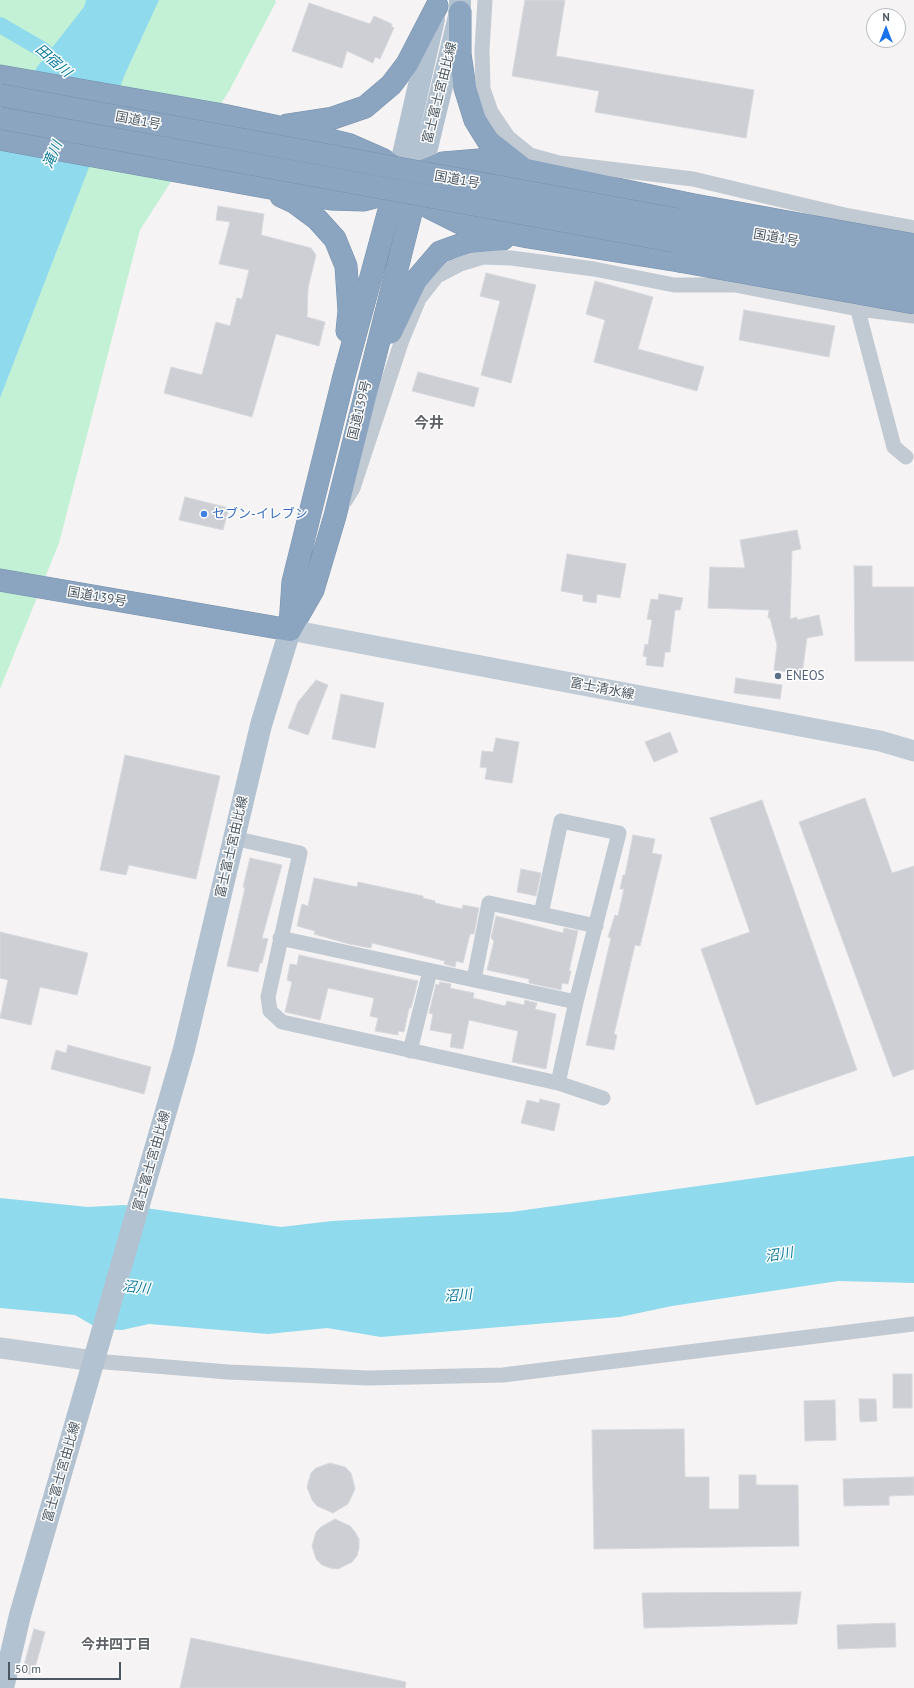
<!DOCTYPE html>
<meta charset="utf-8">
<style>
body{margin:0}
#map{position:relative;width:914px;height:1688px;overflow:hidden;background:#f5f3f3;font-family:"PT Sans",sans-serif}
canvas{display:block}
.north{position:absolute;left:866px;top:8px;width:40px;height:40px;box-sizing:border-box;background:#fff;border:1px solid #b7bbc0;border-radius:50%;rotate:0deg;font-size:11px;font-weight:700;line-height:16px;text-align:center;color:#4a5661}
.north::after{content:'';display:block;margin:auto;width:14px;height:18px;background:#1a73e8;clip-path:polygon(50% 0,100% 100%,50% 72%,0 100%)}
.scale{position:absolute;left:8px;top:1662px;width:113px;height:18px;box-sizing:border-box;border:2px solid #4a5661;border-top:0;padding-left:5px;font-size:12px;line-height:14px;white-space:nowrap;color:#4a5661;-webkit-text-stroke:3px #fff;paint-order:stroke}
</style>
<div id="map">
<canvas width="914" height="1688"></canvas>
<div class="north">N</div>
<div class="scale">50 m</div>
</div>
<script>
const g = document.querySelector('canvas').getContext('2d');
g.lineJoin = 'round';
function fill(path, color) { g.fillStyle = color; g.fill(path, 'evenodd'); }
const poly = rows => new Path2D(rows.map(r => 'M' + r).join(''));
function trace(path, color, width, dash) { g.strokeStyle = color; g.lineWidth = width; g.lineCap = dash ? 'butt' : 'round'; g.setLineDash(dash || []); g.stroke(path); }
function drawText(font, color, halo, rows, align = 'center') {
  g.font = font + ' "PT Sans","Noto Sans JP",sans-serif'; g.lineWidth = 3; g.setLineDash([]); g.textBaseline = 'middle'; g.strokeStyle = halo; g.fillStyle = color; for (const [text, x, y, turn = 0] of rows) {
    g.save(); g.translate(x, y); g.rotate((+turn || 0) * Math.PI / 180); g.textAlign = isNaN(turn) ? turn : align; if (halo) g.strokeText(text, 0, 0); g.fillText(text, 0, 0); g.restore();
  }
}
fill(poly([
 [0,0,275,0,276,2,229,91,140,230,59,543,0,689]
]), '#c3f1d5');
fill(poly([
 [86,0,159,0,125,74,0,398,0,135,37,67,84,7],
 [914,1156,914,1283,838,1281,672,1306,620,1317,381,1337,327,1328,268,1334,149,1324,122,1330,99,1329,75,1315,0,1308,0,1198,88,1207,124,1205,281,1227,332,1221,511,1212]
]), '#90daee');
trace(poly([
 [0,25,43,50,62,68]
]), '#90daee', 16);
const building = poly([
 [525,0,565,0,556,56,754,90,746,138,595,112,599,91,512,76,525,0],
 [309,3,370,24,374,16,392,24,391,26,394,28,380,59,375,57,373,63,347,51,342,68,292,51,309,3],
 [218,206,264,214,261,235,311,248,316,255,308,288,307,317,325,322,319,346,276,334,252,417,164,393,171,367,202,375,216,322,230,326,237,298,242,299,249,270,219,264,230,222,216,220,218,206],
 [486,273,536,285,511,383,481,375,500,301,480,296,486,273],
 [595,281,653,297,638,349,704,367,697,391,594,362,605,320,586,314,595,281],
 [744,310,835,326,829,357,739,340,744,310],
 [418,372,479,388,474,407,412,391,418,372],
 [185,497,229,508,223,530,179,520,185,497],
 [797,530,801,549,792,551,790,619,797,617,797,620,819,615,823,635,807,638,802,674,774,670,777,645,770,618,768,618,769,610,708,608,710,567,745,568,740,540,797,530],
 [567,554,626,564,620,598,597,594,596,603,583,601,583,595,561,591,567,554],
 [854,566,872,566,872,587,914,587,914,661,855,661,854,566],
 [659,594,683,598,680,610,675,610,670,652,665,652,663,667,646,665,647,657,643,656,645,644,648,645,652,620,647,619,651,599,658,600,659,594],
 [736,678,782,685,780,699,734,693,736,678],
 [316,680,328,685,308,735,288,728,298,702,316,680],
 [341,694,384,703,375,748,332,739,341,694],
 [670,732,678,752,654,762,645,742,670,732],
 [496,738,519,742,512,783,485,779,487,768,480,767,482,751,493,752,496,738],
 [125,755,220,776,196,879,129,865,126,875,100,870,125,755],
 [865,798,892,873,914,866,914,1069,893,1077,799,822,865,798],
 [762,800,857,1070,756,1105,701,949,750,932,710,818,762,800],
 [633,835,655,839,652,853,662,855,640,946,635,945,614,1034,617,1035,614,1050,586,1045,611,938,608,937,615,915,618,916,624,889,620,889,623,875,625,875,633,835],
 [250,858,282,865,262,938,268,939,262,963,260,963,258,972,227,966,245,888,243,887,250,858],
 [521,869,541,873,536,896,517,892,521,869],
 [314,878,357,887,358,882,423,896,423,898,435,901,435,903,462,909,463,905,479,908,474,934,470,934,463,963,456,961,455,967,444,964,445,961,372,943,371,948,349,944,314,934,315,931,297,926,302,904,308,906,314,878],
 [496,916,563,933,564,928,578,931,569,971,571,971,568,984,562,983,561,990,529,983,529,979,487,970,494,941,491,938,496,916],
 [0,932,88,953,77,995,40,987,31,1025,0,1018,8,980,0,978,0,932],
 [299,955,418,981,411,1008,409,1008,404,1032,398,1031,398,1035,375,1031,378,1018,370,1016,374,998,328,988,320,1020,285,1012,292,982,287,980,290,964,297,965,299,955],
 [440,982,451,984,450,988,474,993,473,998,505,1006,507,1001,524,1005,525,1000,537,1003,535,1009,556,1014,546,1069,512,1062,518,1031,469,1020,463,1049,450,1047,452,1034,430,1030,433,1014,429,1013,436,984,439,985,440,982],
 [68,1045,151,1067,144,1094,51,1069,56,1050,66,1053,68,1045],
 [540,1099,560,1104,554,1131,521,1123,527,1100,539,1103,540,1099],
 [893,1374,912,1374,912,1408,893,1408,893,1374],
 [859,1399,876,1399,877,1421,860,1422,859,1399],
 [835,1400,836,1440,805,1441,804,1401,835,1400],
 [684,1429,685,1477,709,1477,709,1509,739,1509,739,1475,756,1475,756,1485,798,1485,799,1546,594,1549,592,1430,684,1429],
 [330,1463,345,1467,351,1473,355,1489,348,1504,333,1513,317,1506,312,1500,307,1487,311,1473,316,1468,330,1463],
 [914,1477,914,1495,889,1496,889,1505,844,1506,843,1479,914,1477],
 [335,1519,350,1526,355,1532,359,1539,359,1548,357,1556,352,1562,338,1569,330,1568,322,1565,316,1559,312,1546,316,1532,321,1527,335,1519],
 [801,1592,797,1624,644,1628,642,1593,801,1592],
 [895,1623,896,1647,838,1649,837,1625,895,1623],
 [34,1629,45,1632,33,1675,22,1672,34,1629],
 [191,1638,406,1682,405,1688,180,1688,191,1638]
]);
fill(building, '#cdcfd5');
trace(building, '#d7d9de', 1);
const highway = poly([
 [460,12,460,54,465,88,475,120,488,141,521,167],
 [0,76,223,115,274,126,350,145,382,159,390,164],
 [287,125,333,118,365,107,391,85,407,64,437,6],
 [0,139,331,199,364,200,401,190],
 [413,175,443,163,479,160,689,204],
 [407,190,430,208,460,223,528,237,679,261],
 [281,196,294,202,317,219,335,239,346,266,349,311,347,331],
 [391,332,416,280,440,252,468,242,503,239],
 [0,580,290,630],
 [290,625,293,582,344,376,397,181],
 [290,630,313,590,335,516,418,185]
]);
trace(highway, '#7690ad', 23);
trace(poly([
 [485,0,482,50,483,89,491,112,508,137,530,155,559,163,693,179,849,216,914,228],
 [856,303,894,447,906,457],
 [345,501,353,488,402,340,419,299,437,276,460,264,483,257,511,258,594,269,674,285,735,285,858,309,914,316],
 [233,838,300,853,268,997,270,1011,282,1022,558,1083,603,1098],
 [280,938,576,1002],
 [474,979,489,903,541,914],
 [410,1051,430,971],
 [558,1083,576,1002,619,833,561,821,541,914,596,926],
 [94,1361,228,1372,368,1378,503,1375,914,1324]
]), '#c1cad2', 15);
trace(poly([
 [290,630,880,741,914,751],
 [0,1348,94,1361]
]), '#c1cbd6', 21);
trace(poly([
 [397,181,434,19],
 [418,185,460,12,460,0],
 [3,1688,20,1615,184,1049,261,725,290,630]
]), '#b3c2d1', 22);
trace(highway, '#8ba5c1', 22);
const highwayBridge = poly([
 [0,95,914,263],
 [0,118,914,285],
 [689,204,914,245],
 [679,261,914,303]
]);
trace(highwayBridge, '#7690ad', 23, []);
trace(highwayBridge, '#8ba5c1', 22);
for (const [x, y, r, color] of [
 [204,514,4,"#3f7fe0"],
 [778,676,4,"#5c6f8a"]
]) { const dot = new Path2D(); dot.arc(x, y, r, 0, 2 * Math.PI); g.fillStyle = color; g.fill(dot); trace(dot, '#fff', 1.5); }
drawText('13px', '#4a5661', '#fff', [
 ["富士富士宮由比線",440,93,-76],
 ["国道1号",138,121,11],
 ["国道1号",457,180,10],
 ["国道1号",776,238,10],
 ["国道139号",360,410,-76],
 ["国道139号",97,597,10],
 ["富士清水線",602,689,11],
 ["富士富士宮由比線",232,847,-77],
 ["富士富士宮由比線",152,1161,-74],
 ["富士富士宮由比線",62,1472,-74]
]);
drawText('13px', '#366cbe', '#fff', [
 ["セブン-イレブン",212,514]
], 'left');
drawText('13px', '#4e5e75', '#fff', [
 ["ENEOS",786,676]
], 'left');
drawText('italic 14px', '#0c7c9b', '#fff', [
 ["田宿川",53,61,41],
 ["滝川",53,155,-67],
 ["沼川",779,1255,-9],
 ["沼川",136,1288,6],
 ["沼川",458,1296,-5]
]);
drawText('bold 14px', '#5f6368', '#fff', [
 ["今井四丁目",116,1645]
]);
drawText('bold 15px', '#5f6368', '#fff', [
 ["今井",429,424]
]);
</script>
